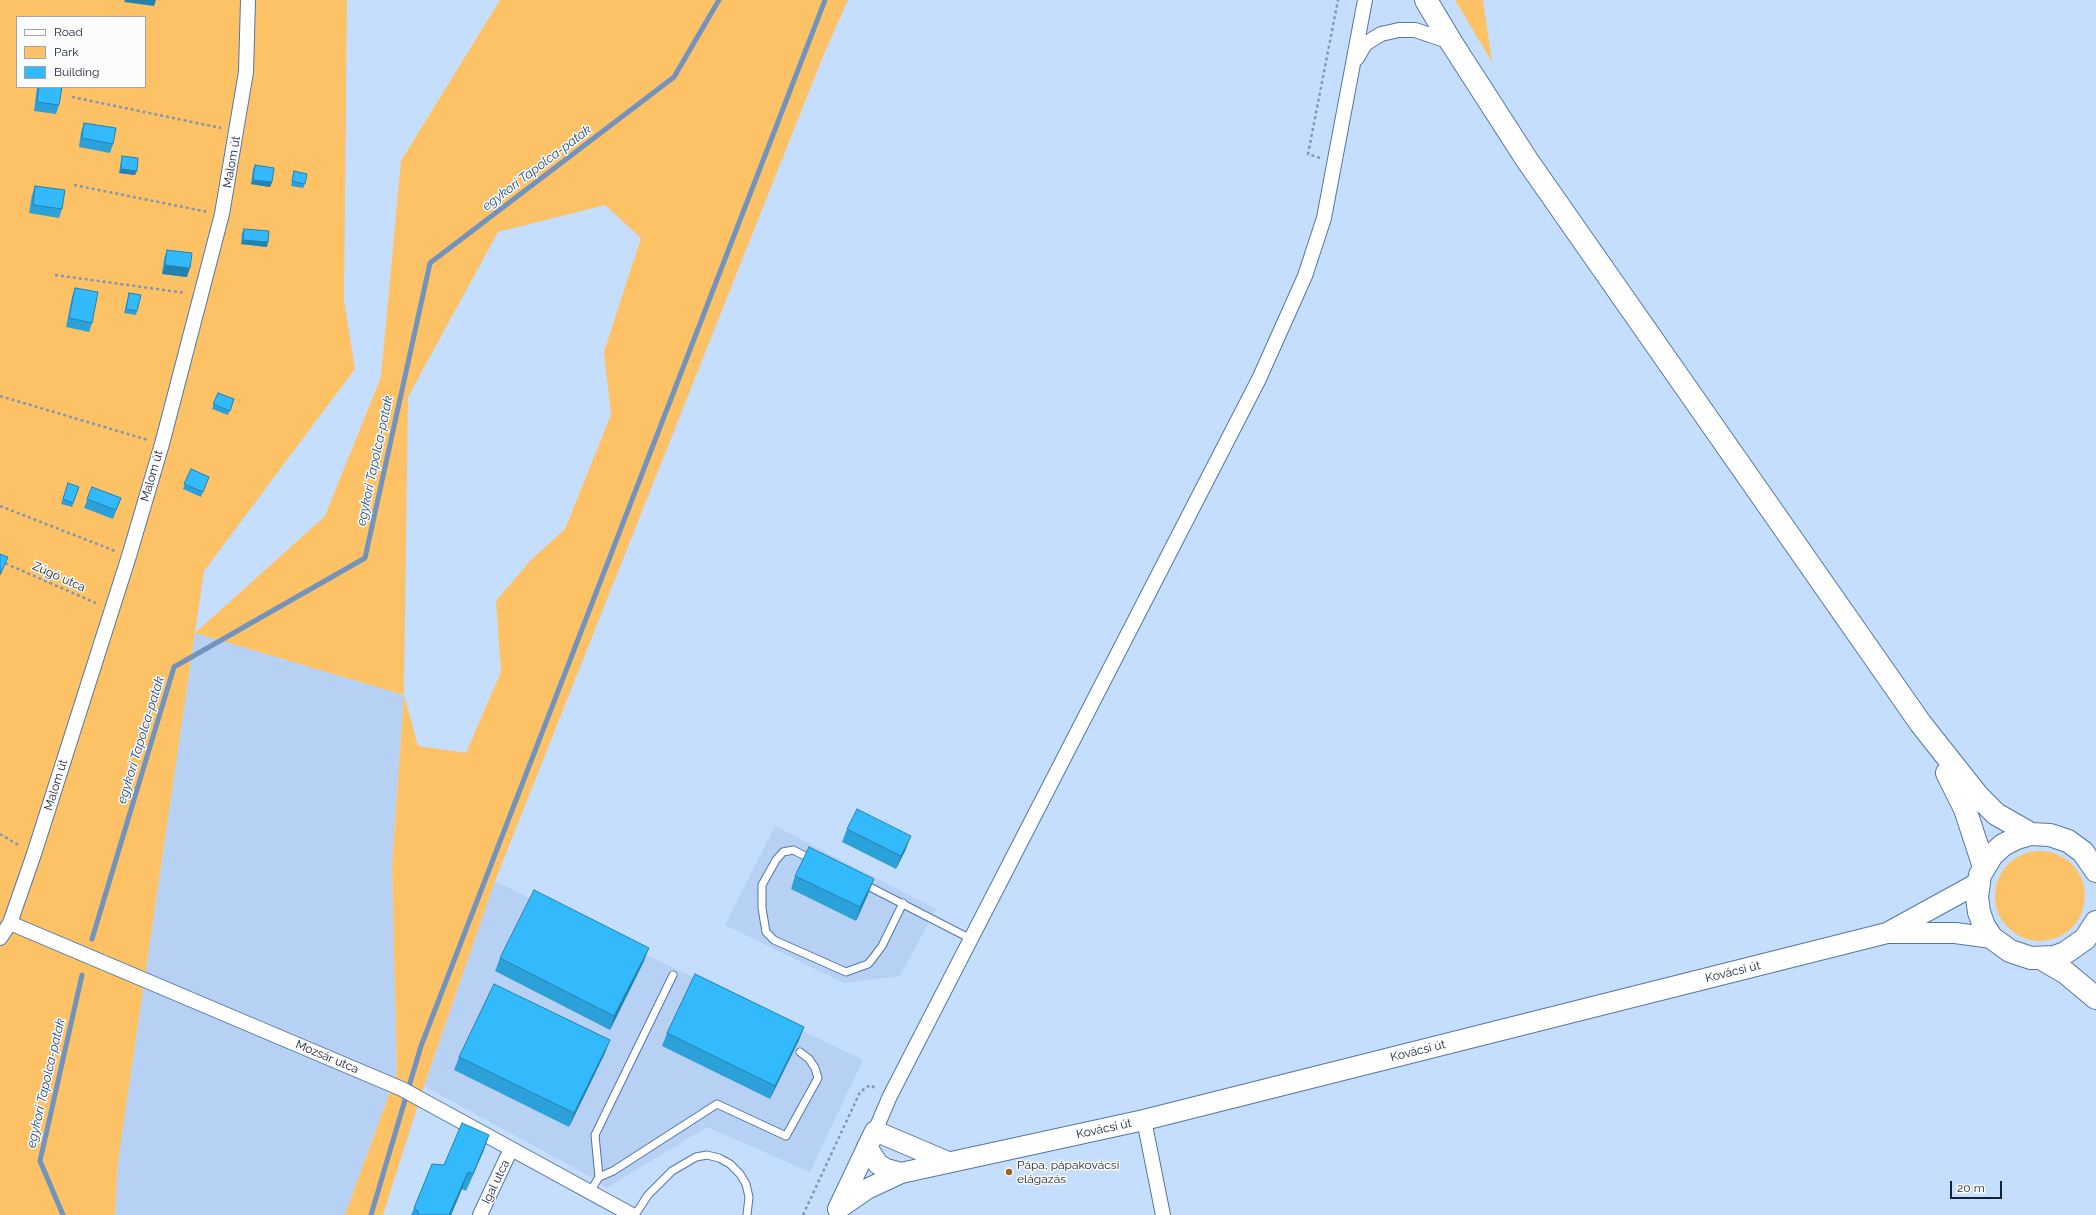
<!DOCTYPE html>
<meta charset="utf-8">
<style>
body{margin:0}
#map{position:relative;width:2096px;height:1215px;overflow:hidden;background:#c6defd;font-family:Raleway,sans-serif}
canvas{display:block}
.legend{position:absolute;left:16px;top:16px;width:130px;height:72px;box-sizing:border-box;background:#fcfcfc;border:1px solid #9fa5ac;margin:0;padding:5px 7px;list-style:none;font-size:12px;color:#142235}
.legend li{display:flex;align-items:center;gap:8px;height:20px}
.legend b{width:20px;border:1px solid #9fa5ac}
.scale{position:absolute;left:1950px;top:1181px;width:52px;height:18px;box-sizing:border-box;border:2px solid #142235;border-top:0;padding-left:5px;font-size:12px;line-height:14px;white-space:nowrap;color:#142235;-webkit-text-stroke:3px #fcfcfc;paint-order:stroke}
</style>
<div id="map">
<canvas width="2096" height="1215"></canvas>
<ul class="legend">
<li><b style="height:5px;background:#fff"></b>Road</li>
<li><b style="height:11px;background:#fdc166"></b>Park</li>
<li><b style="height:11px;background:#33bafc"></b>Building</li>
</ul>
<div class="scale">20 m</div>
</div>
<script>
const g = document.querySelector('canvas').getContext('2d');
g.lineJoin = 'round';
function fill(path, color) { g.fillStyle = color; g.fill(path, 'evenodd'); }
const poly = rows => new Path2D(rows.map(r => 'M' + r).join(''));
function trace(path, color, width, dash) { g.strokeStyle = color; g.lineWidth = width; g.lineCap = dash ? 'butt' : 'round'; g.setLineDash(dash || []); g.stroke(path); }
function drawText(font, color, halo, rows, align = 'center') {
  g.font = font + ' Raleway,sans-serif'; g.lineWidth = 3; g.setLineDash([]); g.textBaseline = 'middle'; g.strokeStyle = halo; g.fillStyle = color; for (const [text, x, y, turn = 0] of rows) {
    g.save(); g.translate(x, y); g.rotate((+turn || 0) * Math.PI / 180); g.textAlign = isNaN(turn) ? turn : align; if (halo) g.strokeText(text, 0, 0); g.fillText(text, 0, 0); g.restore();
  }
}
fill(poly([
 [195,633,404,695,392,867,397,1073,345,1215,115,1215,118,1162],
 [775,826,936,909,900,976,844,983,725,925],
 [495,881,863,1060,810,1172,707,1127,607,1188,591,1177,424,1086]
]), '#b7d1f4');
fill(poly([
 [0,0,347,0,344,300,355,369,204,571,195,633,325,516,381,377,401,161,500,0,848,0,824,54,495,881,424,1086,383,1215,345,1215,397,1073,392,867,404,695,195,633,118,1162,115,1215,0,1215],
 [17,17,145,17,145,87,17,87],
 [605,205,641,238,604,352,611,415,565,529,531,560,496,601,501,672,466,753,418,746,404,695,408,397,498,232],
 [1455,0,1483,0,1492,62],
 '1995 896a45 45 0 1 1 90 0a45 45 0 1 1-90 0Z'
]), '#fdc166');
trace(poly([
 [92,939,174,667,365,558,430,263,674,77,719,0],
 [63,1215,40,1161,82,975],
 [371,1215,421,1046,825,0]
]), '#7293be', 5);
const lane = poly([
 [813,860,793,850,783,852,776,860,762,885,762,908,766,932,774,940,846,972,868,964,873,958,882,946,903,903],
 [862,883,971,939],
 [599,1177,595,1135,673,975],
 [590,1192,599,1177,613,1171,717,1104,786,1136,818,1078,815,1068,809,1059,800,1052],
 [635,1215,648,1195,672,1171,696,1157,707,1155,719,1158,730,1164,740,1174,746,1184,749,1197,747,1215]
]);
const street = poly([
 [1357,58,1365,44,1381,34,1399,30,1415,30,1451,42],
 [10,923,402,1089,632,1215],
 [0,938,10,923,34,854,129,556,162,444,222,214,246,72,248,0],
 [1144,1120,1163,1215],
 [875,1131,890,1096,1259,379,1305,276,1324,218,1365,0],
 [480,1215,511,1149]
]);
const secondary = poly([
 [1889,933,1955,933,1992,938],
 [867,1147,878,1164,886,1169,901,1173],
 [838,1209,867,1189,901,1173,1144,1120,1887,933,1978,883],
 [838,1209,875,1131,948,1162]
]);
const primary = poly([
 [1426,0,1451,42,1527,160,1921,724,1978,796,1996,814,2031,834],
 [1947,773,1965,809,1984,867],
 [2096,871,2083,852,2068,841,2050,835,2031,834,2017,838,2003,845,1992,855,1980,875,1977,897,1979,912,1984,926,1992,938,2010,951,2031,958,2054,957,2065,953,2085,939,2096,922],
 [2042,959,2066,973,2096,998]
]);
trace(lane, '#5376a5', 9);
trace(street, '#5376a5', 16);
trace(secondary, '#5376a5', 22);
trace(primary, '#5376a5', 24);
trace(poly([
 [72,97,221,128],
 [1320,158,1308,154,1338,0],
 [74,185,208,212],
 [55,275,186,293],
 [0,396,148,440],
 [0,506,115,551],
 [0,561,98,604],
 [0,834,20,846],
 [803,1215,860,1092,870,1085,877,1089]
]), '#8397b2', 2.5, [3, 3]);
trace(lane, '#fff', 7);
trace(street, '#fff', 14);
trace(secondary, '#fff', 20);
trace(primary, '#fff', 22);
fill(poly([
 [37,87,62,87,59,105,56,114,34,111],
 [84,123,113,144,110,153,79,147,81,132],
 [122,156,135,175,119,173,121,160],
 [255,165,272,182,270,187,251,184,253,169],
 [294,171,305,184,303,188,291,186],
 [35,186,62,209,59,218,29,213,32,195],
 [244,229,268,242,267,247,241,244,242,233],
 [167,250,187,277,162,274,164,259],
 [75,288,92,323,89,332,66,327,72,297],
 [129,293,137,311,136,315,124,313],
 [218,393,234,399,228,415,212,409],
 [191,469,209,477,201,497,183,489],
 [68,483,79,487,72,507,61,504],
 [92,487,121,498,113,519,84,508],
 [847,829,906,849,896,869,842,842],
 [795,876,869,892,856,921,791,889],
 [500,958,644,961,610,1030,495,971],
 [804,1027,799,1040,770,1099,662,1046,667,1033],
 [605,1053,569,1127,454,1070,459,1057],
 [489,1135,483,1152,466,1191,462,1189,451,1215,411,1215,414,1208,444,1165]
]), '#2ca0d9');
fill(poly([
 [125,0,156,0,154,6,124,2],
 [121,169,137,171,135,175,119,173],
 [253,180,272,182,270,187,251,184],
 [243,240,268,242,267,247,241,244],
 [165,265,190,268,187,277,162,274],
 [911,836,906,849,896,869,901,856],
 [874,879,869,892,856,921,860,907],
 [649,948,644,961,610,1030,614,1016],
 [804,1027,799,1040,770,1099,775,1086],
 [610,1040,605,1053,569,1127,574,1113],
 [489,1135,483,1152,466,1191,473,1174],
 [468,1172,462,1189,451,1215,449,1215]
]), '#2482b0');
const building = poly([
 [39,87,62,87,59,105,37,102,39,87],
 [84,123,116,128,113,144,82,138,84,123],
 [122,156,138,158,137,171,121,169,122,156],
 [255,165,274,168,272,182,253,180,255,165],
 [294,171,307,174,305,184,292,181,294,171],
 [35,186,65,190,62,209,33,205,35,186],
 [244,229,269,231,268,242,243,240,244,229],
 [167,250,192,253,190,268,165,265,167,250],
 [75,288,98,292,92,323,69,318,75,288],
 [129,293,141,295,137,311,126,309,129,293],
 [218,393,234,399,230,411,213,404,218,393],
 [191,469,209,477,203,492,184,484,191,469],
 [68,483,79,487,73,503,63,499,68,483],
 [92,487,121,498,116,510,87,499,92,487],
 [0,554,8,557,0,575,0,554],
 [857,809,911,836,901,856,847,829,857,809],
 [809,847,874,879,860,907,795,876,809,847],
 [534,890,649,948,614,1016,500,958,534,890],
 [695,974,804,1027,775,1086,667,1033,695,974],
 [494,984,610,1040,574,1113,459,1057,494,984],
 [462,1123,489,1135,473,1174,468,1172,449,1215,417,1215,419,1212,414,1208,432,1164,444,1165,462,1123]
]);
fill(building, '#33bafc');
trace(building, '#2482b0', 1);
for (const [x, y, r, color] of [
 [1009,1172,4,"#966817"]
]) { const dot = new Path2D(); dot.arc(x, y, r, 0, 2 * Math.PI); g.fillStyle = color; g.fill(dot); trace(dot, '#fcfcfc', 1.5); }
drawText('12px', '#142235', '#fcfcfc', [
 ["Malom út",232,162,-80],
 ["Malom út",152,476,-74],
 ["Zúgó utca",59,577,24],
 ["Malom út",56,785,-73],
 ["Kovácsi út",1733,972,-14],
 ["Kovácsi út",1418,1051,-14],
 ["Mozsár utca",327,1057,23],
 ["Kovácsi út",1104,1129,-12],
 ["Igal utca",496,1182,-64]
]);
drawText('12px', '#142235', '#fcfcfc', [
 ["Pápa, pápakovácsi",1017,1165],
 ["elágazás",1017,1179]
], 'left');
drawText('italic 13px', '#1c487f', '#fcfcfc', [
 ["egykori Tapolca-patak",537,168,-37],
 ["egykori Tapolca-patak",375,461,-78],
 ["egykori Tapolca-patak",141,740,-73],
 ["egykori Tapolca-patak",46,1083,-77]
]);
</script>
